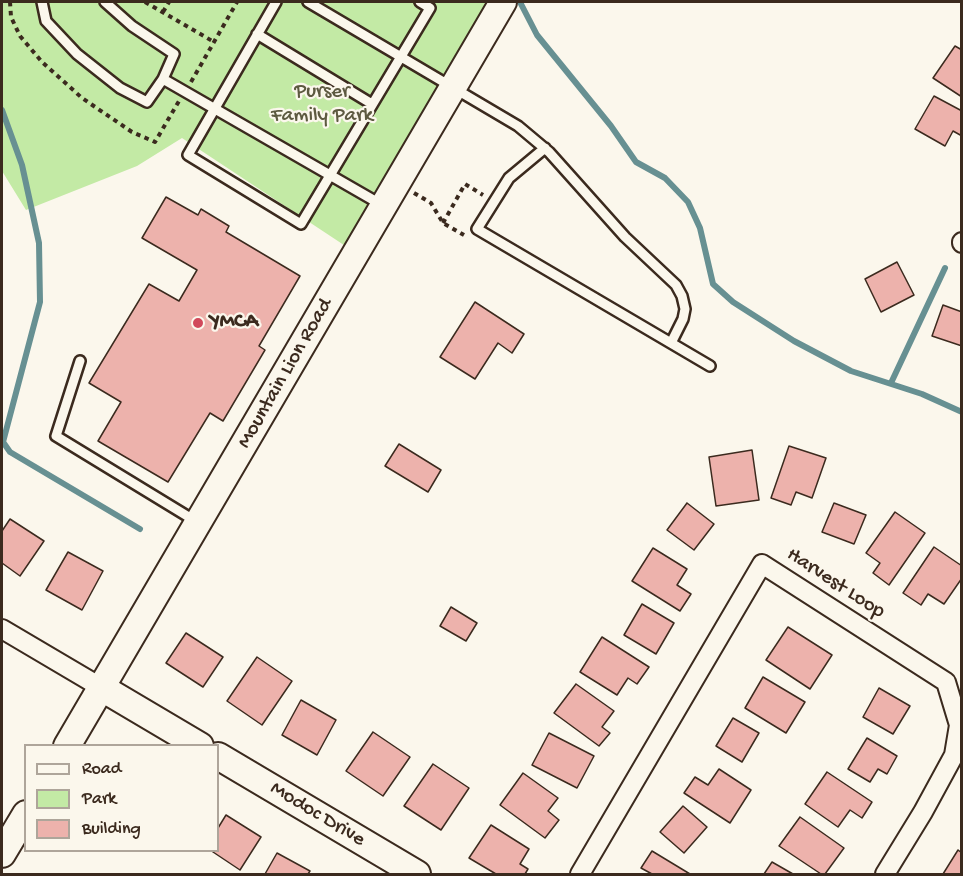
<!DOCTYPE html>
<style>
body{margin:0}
#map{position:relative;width:963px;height:876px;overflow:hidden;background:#fbf7ec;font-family:"Gochi Hand",sans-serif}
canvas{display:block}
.frame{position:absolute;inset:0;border:3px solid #3b2a1e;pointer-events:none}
.legend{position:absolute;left:24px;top:744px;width:195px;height:108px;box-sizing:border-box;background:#fbf7ec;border:2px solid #aea59a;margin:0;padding:8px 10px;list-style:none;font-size:18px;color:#3b2a1e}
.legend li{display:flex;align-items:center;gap:12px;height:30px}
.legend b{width:30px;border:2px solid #aea59a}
</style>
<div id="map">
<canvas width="963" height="876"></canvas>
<div class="frame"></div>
<ul class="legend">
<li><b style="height:8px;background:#fbf7ec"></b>Road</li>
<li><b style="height:16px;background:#c3eaa5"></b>Park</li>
<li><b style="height:16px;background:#edb2ac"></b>Building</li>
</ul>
</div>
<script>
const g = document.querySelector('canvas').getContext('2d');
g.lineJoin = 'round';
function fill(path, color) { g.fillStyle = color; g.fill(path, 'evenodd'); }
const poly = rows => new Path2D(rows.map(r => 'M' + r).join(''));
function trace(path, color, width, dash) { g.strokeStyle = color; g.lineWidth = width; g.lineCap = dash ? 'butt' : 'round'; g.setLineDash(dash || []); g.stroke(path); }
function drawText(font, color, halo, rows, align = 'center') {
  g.font = font + ' "Gochi Hand",sans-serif'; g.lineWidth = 4.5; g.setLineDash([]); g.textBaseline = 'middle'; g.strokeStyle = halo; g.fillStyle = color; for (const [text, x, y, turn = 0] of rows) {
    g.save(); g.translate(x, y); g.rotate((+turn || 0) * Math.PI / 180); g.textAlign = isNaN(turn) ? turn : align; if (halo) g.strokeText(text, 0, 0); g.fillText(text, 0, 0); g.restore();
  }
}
fill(poly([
 [2,2,505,2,356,253,182,138,137,166,26,210,2,171]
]), '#c3eaa5');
trace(poly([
 [520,2,537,35,611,126,636,162,665,178,688,202,700,228,713,284,733,302,794,341,851,371,922,394,962,412],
 [2,110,22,165,39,243,40,302,3,442,10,452,140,529],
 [891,383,945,268]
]), '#679092', 6);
const building = poly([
 [955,46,962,50,962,97,933,78,955,46],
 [934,96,962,111,962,136,953,131,945,146,915,129,934,96],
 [166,197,198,215,201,209,229,226,226,232,300,276,259,346,265,350,223,421,210,413,168,482,98,441,121,402,89,383,149,284,179,301,197,270,142,238,166,197],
 [897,262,914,295,881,312,865,279,897,262],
 [475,302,524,334,512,353,498,343,475,379,440,357,475,302],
 [943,305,962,312,962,346,932,336,943,305],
 [399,444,441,470,428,492,385,466,399,444],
 [789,446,826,458,812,498,796,492,791,505,771,498,789,446],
 [752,450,759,500,716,506,709,457,752,450],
 [687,503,714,524,694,550,667,530,687,503],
 [834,503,866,515,854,544,822,532,834,503],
 [895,512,925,533,889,585,873,573,880,563,866,553,895,512],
 [10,519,44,541,20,576,2,563,2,531,10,519],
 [934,547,962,566,962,578,944,604,928,594,921,605,903,593,934,547],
 [653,548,687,569,677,585,691,594,680,611,632,581,653,548],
 [68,552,103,571,82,610,46,590,68,552],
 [642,604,674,623,656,654,624,635,642,604],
 [451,607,477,623,466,641,440,626,451,607],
 [788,627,832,655,810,689,766,660,788,627],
 [186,633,223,657,203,687,166,663,186,633],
 [602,637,649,667,637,684,628,678,617,695,580,672,602,637],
 [257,657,292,681,262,725,227,701,257,657],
 [763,677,805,702,786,733,745,708,763,677],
 [576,684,614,711,602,727,610,733,599,746,554,713,576,684],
 [879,688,910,706,893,734,863,717,879,688],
 [301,700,336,720,317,755,282,735,301,700],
 [733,718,759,733,742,762,716,746,733,718],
 [373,732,410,757,383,796,346,771,373,732],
 [549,733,594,756,577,788,532,765,549,733],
 [867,738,897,756,887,774,878,769,870,782,848,769,867,738],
 [433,764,469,788,441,830,404,806,433,764],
 [719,769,751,790,730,823,684,793,695,777,708,785,719,769],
 [827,772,872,802,862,818,850,810,838,827,805,804,827,772],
 [523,773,558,798,548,811,559,820,545,838,500,805,523,773],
 [683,806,707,827,684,853,660,832,683,806],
 [226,815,261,837,240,870,210,850,218,850,218,828,226,815],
 [800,817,844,848,825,874,821,874,779,846,800,817],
 [491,825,529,849,520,864,528,869,525,874,496,874,469,858,491,825],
 [958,850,962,853,962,874,943,874,958,850],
 [652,851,690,874,652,874,641,868,652,851],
 [277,853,310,871,308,874,265,874,277,853],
 [772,862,793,874,764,874,772,862]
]);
fill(building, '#edb2ac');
trace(building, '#3b2a1e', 1.5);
const lane = poly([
 [42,2,46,21,77,54,120,88,147,102,163,79,174,54,132,26,105,2],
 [276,2,188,155,301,224,430,8,420,2],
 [308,2,518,126,549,152,625,237,676,285,682,296,685,309,683,319,671,343],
 [257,34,372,104],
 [163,79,382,205],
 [545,148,509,178,477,229,710,366],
 [80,361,56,436,197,522]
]);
const street = poly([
 [962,242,962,243],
 [2,629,102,688],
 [580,874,762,564,946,682,959,725,954,755,923,812,885,874]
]);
const secondary = poly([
 [102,688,200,746],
 [67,746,503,2],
 [218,756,417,874],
 [2,854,26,814]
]);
trace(lane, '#3b2a1e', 14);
trace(street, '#3b2a1e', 22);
trace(secondary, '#3b2a1e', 30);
trace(poly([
 [10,2,11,17,20,36,42,62,82,98,132,132,155,142,179,101],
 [145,2,214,42],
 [163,12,169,2],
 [191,82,237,2],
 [414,193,431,203,443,223,464,235],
 [443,223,465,184,483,195]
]), '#3b2a1e', 4, [4.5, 4.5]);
trace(lane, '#fbf7ec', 9);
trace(street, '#fbf7ec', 18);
trace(secondary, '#fbf7ec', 26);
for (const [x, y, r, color] of [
 [198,323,6,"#d1495b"]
]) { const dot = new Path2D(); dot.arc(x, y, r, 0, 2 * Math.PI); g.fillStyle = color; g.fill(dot); trace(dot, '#fbf7ec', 2); }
drawText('21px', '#5d5a40', '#fbf7ec', [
 ["Purser",322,93],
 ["Family Park",322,117]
]);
drawText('bold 21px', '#3b2a1e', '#fbf7ec', [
 ["YMCA",210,323]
], 'left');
drawText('21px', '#3b2a1e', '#fbf7ec', [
 ["Mountain Lion Road",286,374,-60],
 ["Harvest Loop",835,584,33],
 ["Modoc Drive",317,815,31]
]);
</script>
